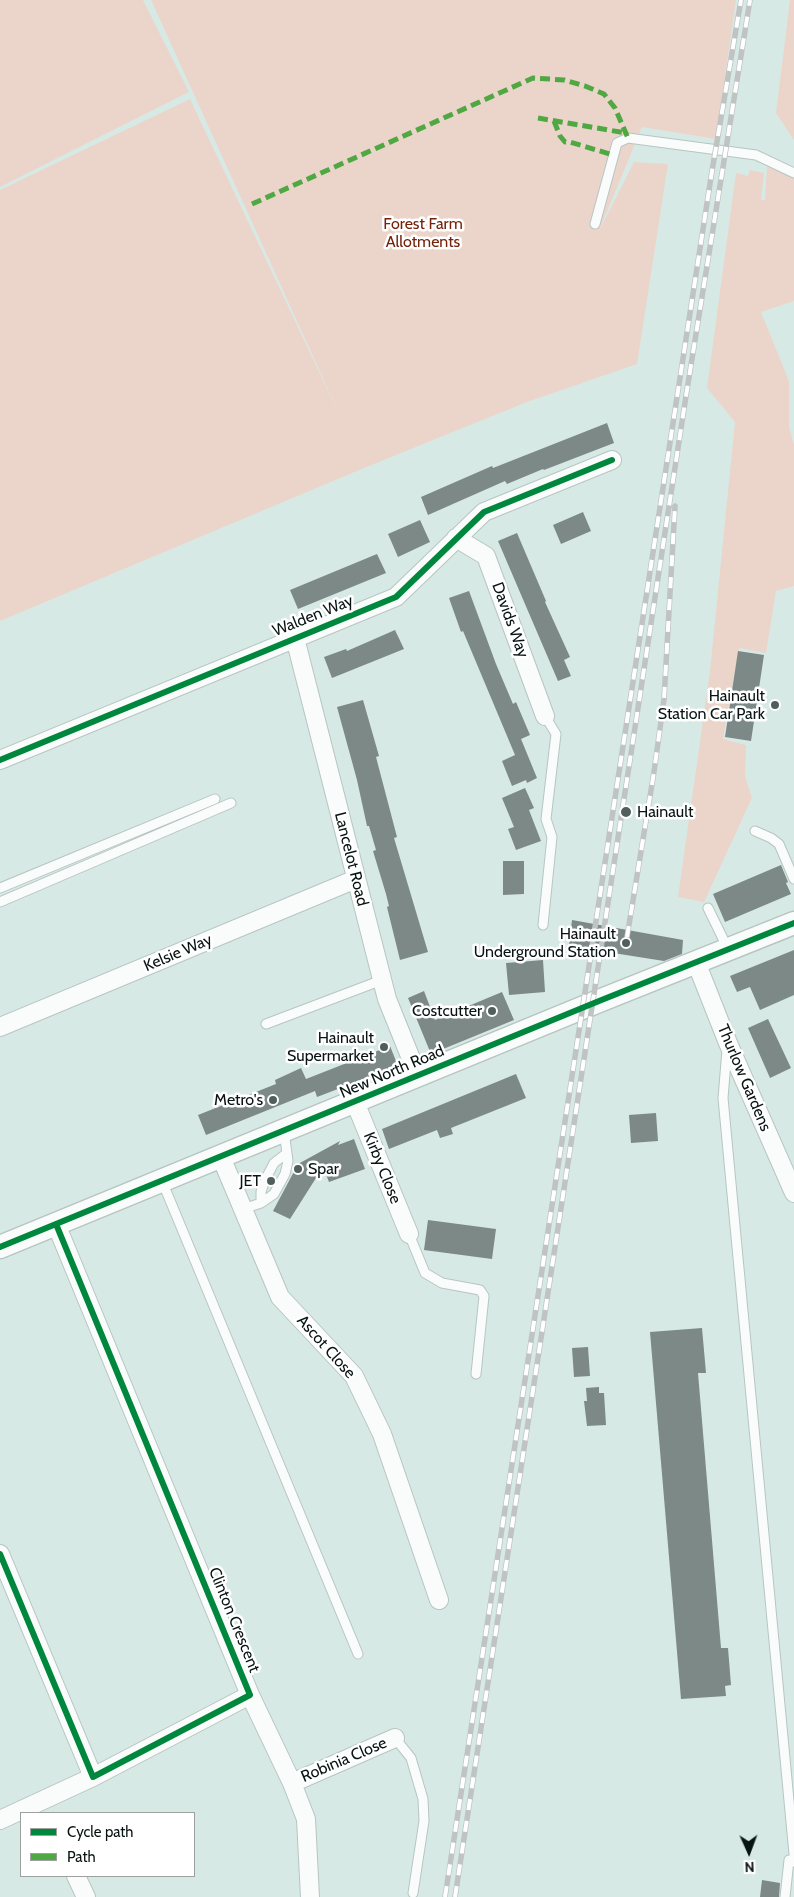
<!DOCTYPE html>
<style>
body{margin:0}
#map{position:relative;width:794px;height:1897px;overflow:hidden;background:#d7e9e5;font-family:Cabin,sans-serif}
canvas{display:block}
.legend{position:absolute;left:20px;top:1812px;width:175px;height:65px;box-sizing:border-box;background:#fff;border:1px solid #9ca1a0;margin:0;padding:6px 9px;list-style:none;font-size:15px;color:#081412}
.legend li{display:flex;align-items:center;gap:10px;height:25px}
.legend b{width:25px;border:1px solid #9ca1a0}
.north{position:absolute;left:724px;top:1827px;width:50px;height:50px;-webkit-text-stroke:4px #fff;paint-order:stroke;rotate:178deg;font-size:14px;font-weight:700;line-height:20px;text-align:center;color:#081412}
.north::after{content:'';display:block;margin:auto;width:18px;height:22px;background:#081412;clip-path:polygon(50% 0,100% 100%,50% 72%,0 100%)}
</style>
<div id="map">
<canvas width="794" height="1897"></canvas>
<ul class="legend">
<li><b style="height:6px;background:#00873e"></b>Cycle path</li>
<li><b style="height:6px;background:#50a842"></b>Path</li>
</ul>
<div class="north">N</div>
</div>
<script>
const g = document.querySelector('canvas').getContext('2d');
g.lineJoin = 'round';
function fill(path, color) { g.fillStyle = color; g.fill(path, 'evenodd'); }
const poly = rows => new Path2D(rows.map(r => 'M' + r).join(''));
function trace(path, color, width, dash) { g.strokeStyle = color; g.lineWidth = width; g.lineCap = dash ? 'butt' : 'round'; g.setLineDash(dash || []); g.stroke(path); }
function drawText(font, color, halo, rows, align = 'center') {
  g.font = font + ' Cabin,sans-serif'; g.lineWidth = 5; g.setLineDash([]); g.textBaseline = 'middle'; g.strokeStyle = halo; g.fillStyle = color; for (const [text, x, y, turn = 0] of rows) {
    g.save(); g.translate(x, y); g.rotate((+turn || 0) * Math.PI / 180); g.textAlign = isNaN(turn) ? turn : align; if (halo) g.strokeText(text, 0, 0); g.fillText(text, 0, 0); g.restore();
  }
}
fill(poly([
 [0,0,143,0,189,92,0,187],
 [151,0,736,0,716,139,642,127,599,231,634,162,668,164,637,364,527,402,364,468,0,621,0,190,190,99,341,418],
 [790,0,794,0,794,140,776,113],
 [767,167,791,175,794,180,794,301,761,312,789,381,789,427,794,445,794,586,776,591,766,653,739,648,723,739,746,745,745,776,752,798,704,902,678,897,710,671,735,422,707,388,736,173,748,176,750,170,764,173,761,200,765,200]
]), '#ebd5cb');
fill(poly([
 [607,423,614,443,544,470,543,469,507,484,505,481,428,515,421,497,492,466,493,468],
 [583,512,591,531,561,544,553,525],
 [420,520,430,542,398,557,388,534],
 [517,533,546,601,545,602,570,657,564,660,571,676,558,681,498,541],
 [377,554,386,573,298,609,290,590],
 [469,591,496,664,513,704,516,702,530,735,521,739,537,778,527,783,526,780,512,786,502,761,515,755,463,631,461,632,449,598],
 [395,630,404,649,332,678,324,657,346,649,347,651],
 [738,651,764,655,751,741,725,737],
 [363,700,379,756,376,757,397,837,394,838,428,952,400,960,387,907,389,906,386,894,373,851,376,850,369,826,367,826,357,780,337,707],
 [525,788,534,808,529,810,541,841,516,850,508,829,514,827,502,798],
 [503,861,524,861,524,894,503,895],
 [781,865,788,882,786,883,791,894,725,922,713,894],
 [572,920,683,940,682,954,664,961,569,946],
 [794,950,794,995,760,1010,750,987,737,992,730,976],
 [543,960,545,992,509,995,506,963],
 [424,991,435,1020,502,992,514,1020,431,1054,408,998],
 [768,1019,791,1068,770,1078,748,1028],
 [390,1046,398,1066,317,1097,315,1091,206,1135,198,1115,276,1084,275,1080,301,1068,306,1079],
 [516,1074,526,1098,451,1128,453,1134,440,1138,437,1130,389,1149,382,1129],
 [656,1113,658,1141,631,1143,629,1115],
 [354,1139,365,1169,329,1182,323,1167,290,1219,273,1211,298,1164,340,1141,338,1145],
 [428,1220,496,1229,492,1259,424,1250],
 [702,1328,706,1373,698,1373,721,1648,728,1648,731,1685,725,1686,726,1696,681,1699,650,1332],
 [588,1347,590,1376,574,1377,572,1348],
 [599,1387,599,1393,604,1393,606,1425,587,1426,584,1401,587,1401,586,1388],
 [762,1880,780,1883,779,1897,760,1897]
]), '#7c8986');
const service = poly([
 [595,224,617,143,628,138,756,155,794,173],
 [755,831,771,838,779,844,794,879],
 [0,888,215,799],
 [0,902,231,803],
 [708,908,728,949],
 [543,925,552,837,546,819,556,734,545,716],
 [266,1024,382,980],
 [727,1050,723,1098,794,1854],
 [162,1181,358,1654],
 [261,1203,261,1192,265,1180,274,1163,287,1153],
 [243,1209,261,1203,274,1194,285,1174,288,1161,284,1131],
 [409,1234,425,1273,442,1283,480,1290,484,1296,476,1374],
 [395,1738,411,1758,423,1799,424,1821,413,1893],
 [785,1897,789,1860,794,1862]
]);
const minor = poly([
 [456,538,486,556,545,716],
 [295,638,387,999,418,1076],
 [0,760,396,597,484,512,612,460],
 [696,962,728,1043,794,1193],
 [0,1027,356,879],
 [355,1102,409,1234],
 [221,1157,280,1297,354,1376,382,1434,439,1600],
 [0,1554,93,1777,250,1695,56,1224],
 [250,1695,292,1783,306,1819,310,1897],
 [292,1783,395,1738],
 [0,1820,93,1777],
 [76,1876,86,1897]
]);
const tertiary = poly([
 [0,1247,599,1001,794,923]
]);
trace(service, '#b7c5c2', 11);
trace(minor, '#b7c5c2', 20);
trace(tertiary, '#b7c5c2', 25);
trace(service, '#f9fcfb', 9);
trace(minor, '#f9fcfb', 18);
trace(tertiary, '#f9fcfb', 22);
const rail = poly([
 [627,937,654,772,664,699,675,506],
 [445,1897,712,171,741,0],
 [455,1897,686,396,750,0]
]);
trace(rail, '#bfc4c3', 5.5);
trace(rail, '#fff', 4, [11]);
trace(poly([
 [538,118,626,133],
 [554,121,560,136,565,142,570,142,613,155],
 [252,204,533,78,564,80,585,86,604,94,615,108,628,138]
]), '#50a842', 5, [10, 5]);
trace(poly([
 [0,760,396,597,484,512,612,460],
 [0,1247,599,1001,794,923],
 [0,1554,93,1777,250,1695,56,1224]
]), '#00873e', 6);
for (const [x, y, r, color] of [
 [775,705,5,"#505f5c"],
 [626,812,6,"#505f5c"],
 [626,943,5,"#505f5c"],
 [492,1011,5,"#505f5c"],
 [384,1047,5,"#505f5c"],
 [273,1100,5,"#505f5c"],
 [298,1169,5,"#505f5c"],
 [271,1181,5,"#505f5c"]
]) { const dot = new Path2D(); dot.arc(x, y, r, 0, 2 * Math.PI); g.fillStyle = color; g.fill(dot); trace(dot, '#fff', 2); }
drawText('16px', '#762109', '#fff', [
 ["Forest Farm",423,224],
 ["Allotments",423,242]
]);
drawText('16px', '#081412', '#fff', [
 ["Walden Way",313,616,-22],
 ["Davids Way",510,620,70],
 ["Lancelot Road",351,859,76],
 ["Kelsie Way",178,953,-23],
 ["New North Road",392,1072,-23],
 ["Thurlow Gardens",744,1078,67],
 ["Kirby Close",382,1168,68],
 ["Ascot Close",326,1347,48],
 ["Clinton Crescent",234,1620,68],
 ["Robinia Close",344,1760,-23]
]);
drawText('16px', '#081412', '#fff', [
 ["Hainault",765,696],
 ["Station Car Park",765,714],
 ["Hainault",637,812,"left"],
 ["Hainault",616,934],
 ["Underground Station",616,952],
 ["Costcutter",482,1011],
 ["Hainault",374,1038],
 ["Supermarket",374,1056],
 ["Metro's",263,1100],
 ["Spar",308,1169,"left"],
 ["JET",261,1181]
], 'right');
</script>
